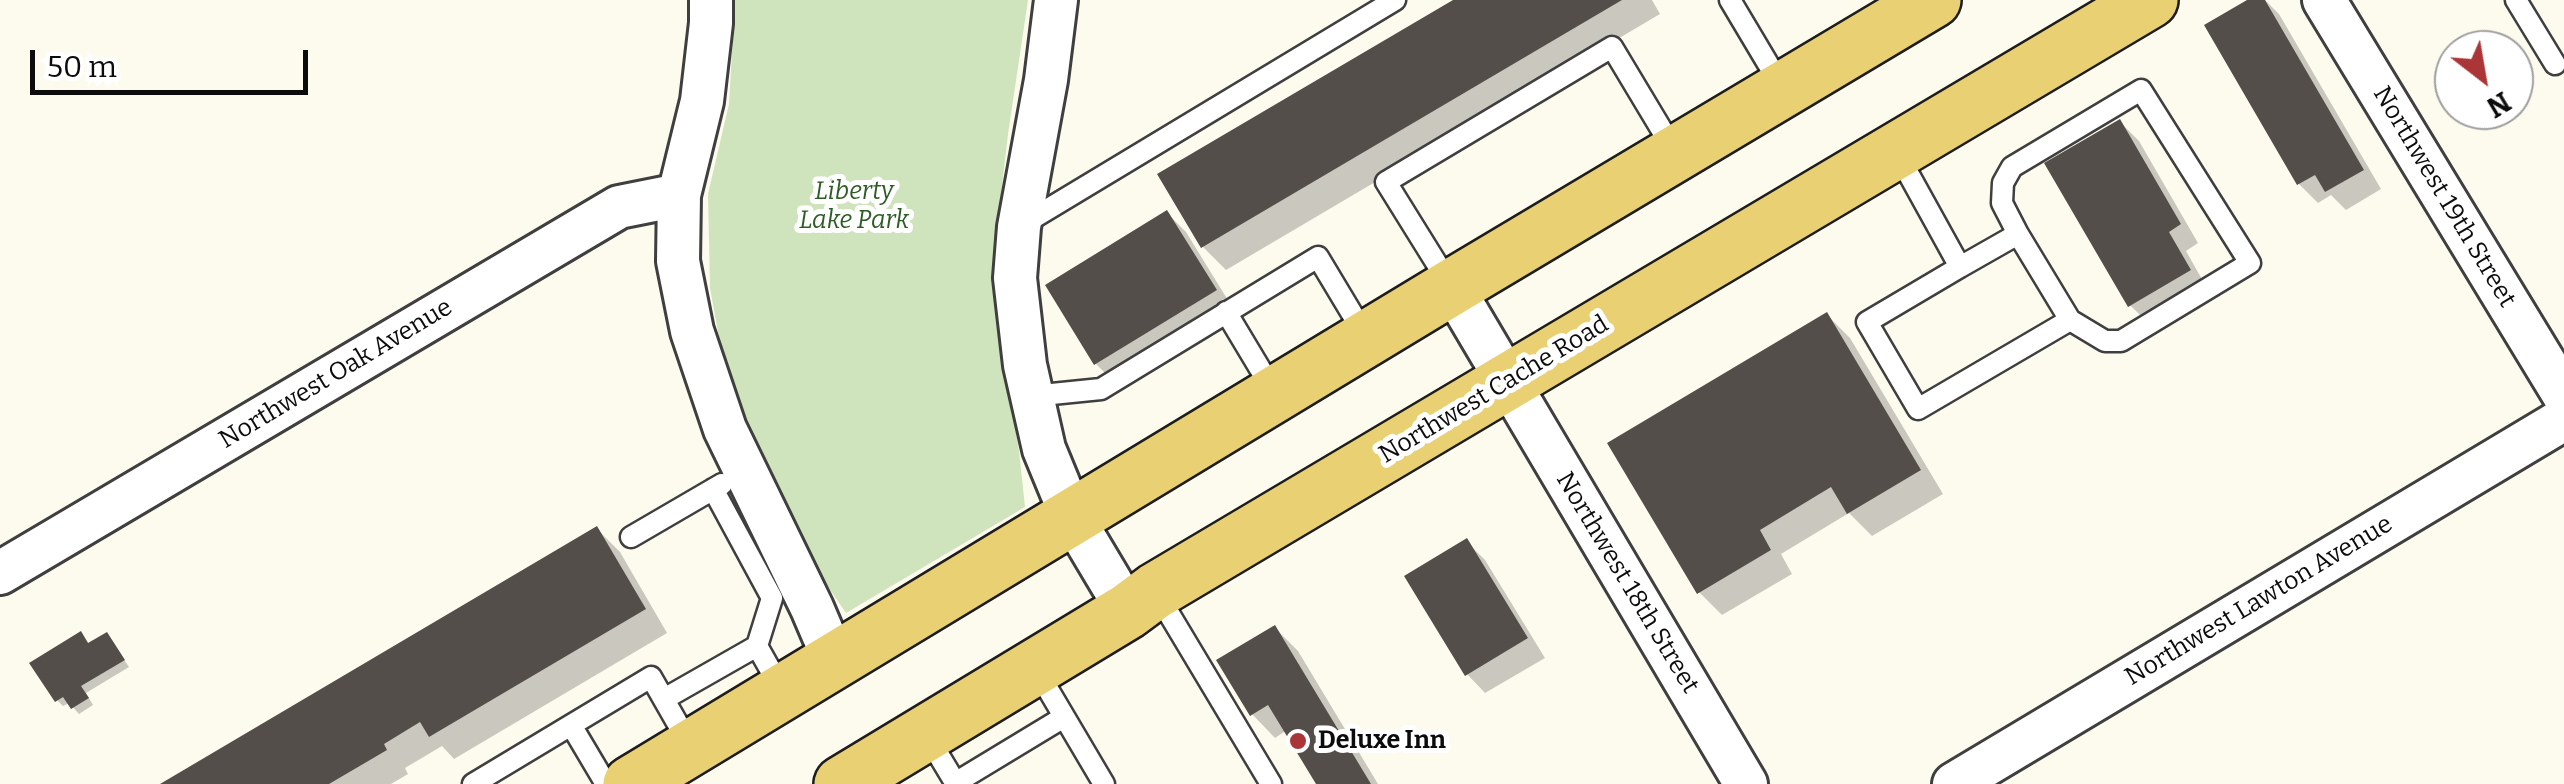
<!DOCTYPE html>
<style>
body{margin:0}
#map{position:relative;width:2564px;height:784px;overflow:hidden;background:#fdfaee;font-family:Bitter,serif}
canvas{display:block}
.north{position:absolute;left:2434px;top:30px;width:100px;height:100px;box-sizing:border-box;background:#fff;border:2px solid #9e9e9e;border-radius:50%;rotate:149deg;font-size:28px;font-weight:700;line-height:40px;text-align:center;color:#0c0c0c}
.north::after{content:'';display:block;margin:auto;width:35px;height:45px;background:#ab3637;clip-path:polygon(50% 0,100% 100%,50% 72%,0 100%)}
.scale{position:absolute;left:30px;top:50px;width:278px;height:45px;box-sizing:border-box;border:5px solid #0c0c0c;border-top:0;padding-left:12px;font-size:30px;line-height:35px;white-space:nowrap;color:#0c0c0c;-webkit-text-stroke:8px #fff;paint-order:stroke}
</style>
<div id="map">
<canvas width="2564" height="784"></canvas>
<div class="north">N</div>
<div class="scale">50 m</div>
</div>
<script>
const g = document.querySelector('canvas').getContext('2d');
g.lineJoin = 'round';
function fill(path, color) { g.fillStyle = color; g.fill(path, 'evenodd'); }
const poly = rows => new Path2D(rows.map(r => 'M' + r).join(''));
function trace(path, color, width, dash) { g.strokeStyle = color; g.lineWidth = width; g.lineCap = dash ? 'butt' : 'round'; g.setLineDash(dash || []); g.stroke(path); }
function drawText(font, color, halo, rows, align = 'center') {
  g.font = font + ' Bitter,serif'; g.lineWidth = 10; g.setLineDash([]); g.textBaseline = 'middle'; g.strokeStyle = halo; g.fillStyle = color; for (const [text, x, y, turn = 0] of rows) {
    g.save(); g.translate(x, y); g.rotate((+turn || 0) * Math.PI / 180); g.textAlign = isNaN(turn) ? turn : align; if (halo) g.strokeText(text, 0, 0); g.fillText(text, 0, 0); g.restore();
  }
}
fill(poly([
 [735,0,1028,0,1008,134,991,280,1019,451,1025,507,846,613,792,534,728,386,710,288,708,194,729,104]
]), '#cfe3bc');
fill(poly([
 [1458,0,1652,0,1660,14,1226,270,1203,247],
 [2252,0,2265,0,2279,14,2381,189,2346,210,2331,195,2318,203,2299,184],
 [2120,122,2139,141,2198,243,2186,251,2208,290,2149,324,2130,305],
 [1167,213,1186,232,1234,310,1115,383,1096,364],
 [1827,315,1850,338,1943,494,1872,536,1849,513,1781,554,1792,574,1722,615,1699,592],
 [597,529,620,552,667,633,454,759,442,746,405,768,408,774,391,784,165,784],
 [1466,541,1485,560,1545,658,1485,693,1467,674],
 [1275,628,1298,651,1378,784,1319,784,1287,730,1275,738,1252,714],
 [81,634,90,645,107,635,129,667,86,693,93,705,79,714,69,703,63,706,57,700]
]), '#0003');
fill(poly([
 [1453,0,1622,0,1201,248,1157,174],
 [2247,0,2265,0,2364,170,2325,192,2315,175,2297,185,2204,25],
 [2120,119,2181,224,2169,232,2191,270,2128,307,2044,163],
 [1167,210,1217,290,1094,365,1045,285],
 [1827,312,1921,470,1847,514,1831,487,1760,530,1771,550,1697,594,1607,443],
 [597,526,646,609,429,737,420,722,384,744,387,750,329,784,160,784],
 [1467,538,1528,638,1465,676,1404,576],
 [1275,625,1371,784,1316,784,1268,705,1250,716,1216,660],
 [81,631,88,643,107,632,125,660,81,686,89,698,71,709,63,697,55,702,29,663]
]), '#544e4a');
const service = poly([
 [1730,0,1783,89],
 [2516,0,2555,64],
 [1897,153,1960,267,1867,322,1918,409,2070,320,2018,234,1960,267],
 [1020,226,1395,0],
 [2018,234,2002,203,2003,183,2012,167,2141,90,2250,263,2121,341,2105,341,2070,320],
 [1450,285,1386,182,1612,47,1675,152],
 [1226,312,1274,392],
 [1032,396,1101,389,1318,257,1366,337],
 [631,537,722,484],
 [1156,592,1271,784],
 [757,646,783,692],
 [1036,669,1104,784],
 [664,699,757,646,772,598,713,489],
 [571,725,606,784],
 [926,734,956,784],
 [955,783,1064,717],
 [473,784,651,677,691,747]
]);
const minor = poly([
 [711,0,711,23,702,101,679,195,678,261,692,331,725,429,812,608,835,662],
 [1056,0,1046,80,1019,227,1015,278,1025,365,1044,449,1072,517,1128,611],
 [2324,0,2564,395],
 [1452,287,1746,784],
 [0,573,619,207,679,195],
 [1954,784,2564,419]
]);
const primary = poly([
 [631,784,1452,287,1933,0],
 [842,784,1128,611,1155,591,2150,0]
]);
trace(service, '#3f3f3f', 25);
trace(minor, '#3f3f3f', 48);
trace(primary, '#1d1d1d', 60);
trace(service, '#fff', 20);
trace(minor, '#fff', 42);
trace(primary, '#e8d073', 55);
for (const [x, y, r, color] of [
 [1298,741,10,"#ab3637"]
]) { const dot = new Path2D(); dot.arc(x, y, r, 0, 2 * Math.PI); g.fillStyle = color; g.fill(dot); trace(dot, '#fff', 4); }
drawText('italic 25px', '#2e5c25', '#fff', [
 ["Liberty",854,192],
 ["Lake Park",854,221]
]);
drawText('25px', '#0c0c0c', '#fff', [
 ["Northwest 19th Street",2444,197,59],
 ["Northwest Oak Avenue",336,374,-31],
 ["Northwest Cache Road",1494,390,-31],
 ["Northwest 18th Street",1627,583,59],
 ["Northwest Lawton Avenue",2259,601,-31]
]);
drawText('bold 25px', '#0c0c0c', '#fff', [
 ["Deluxe Inn",1318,741]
], 'left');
</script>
